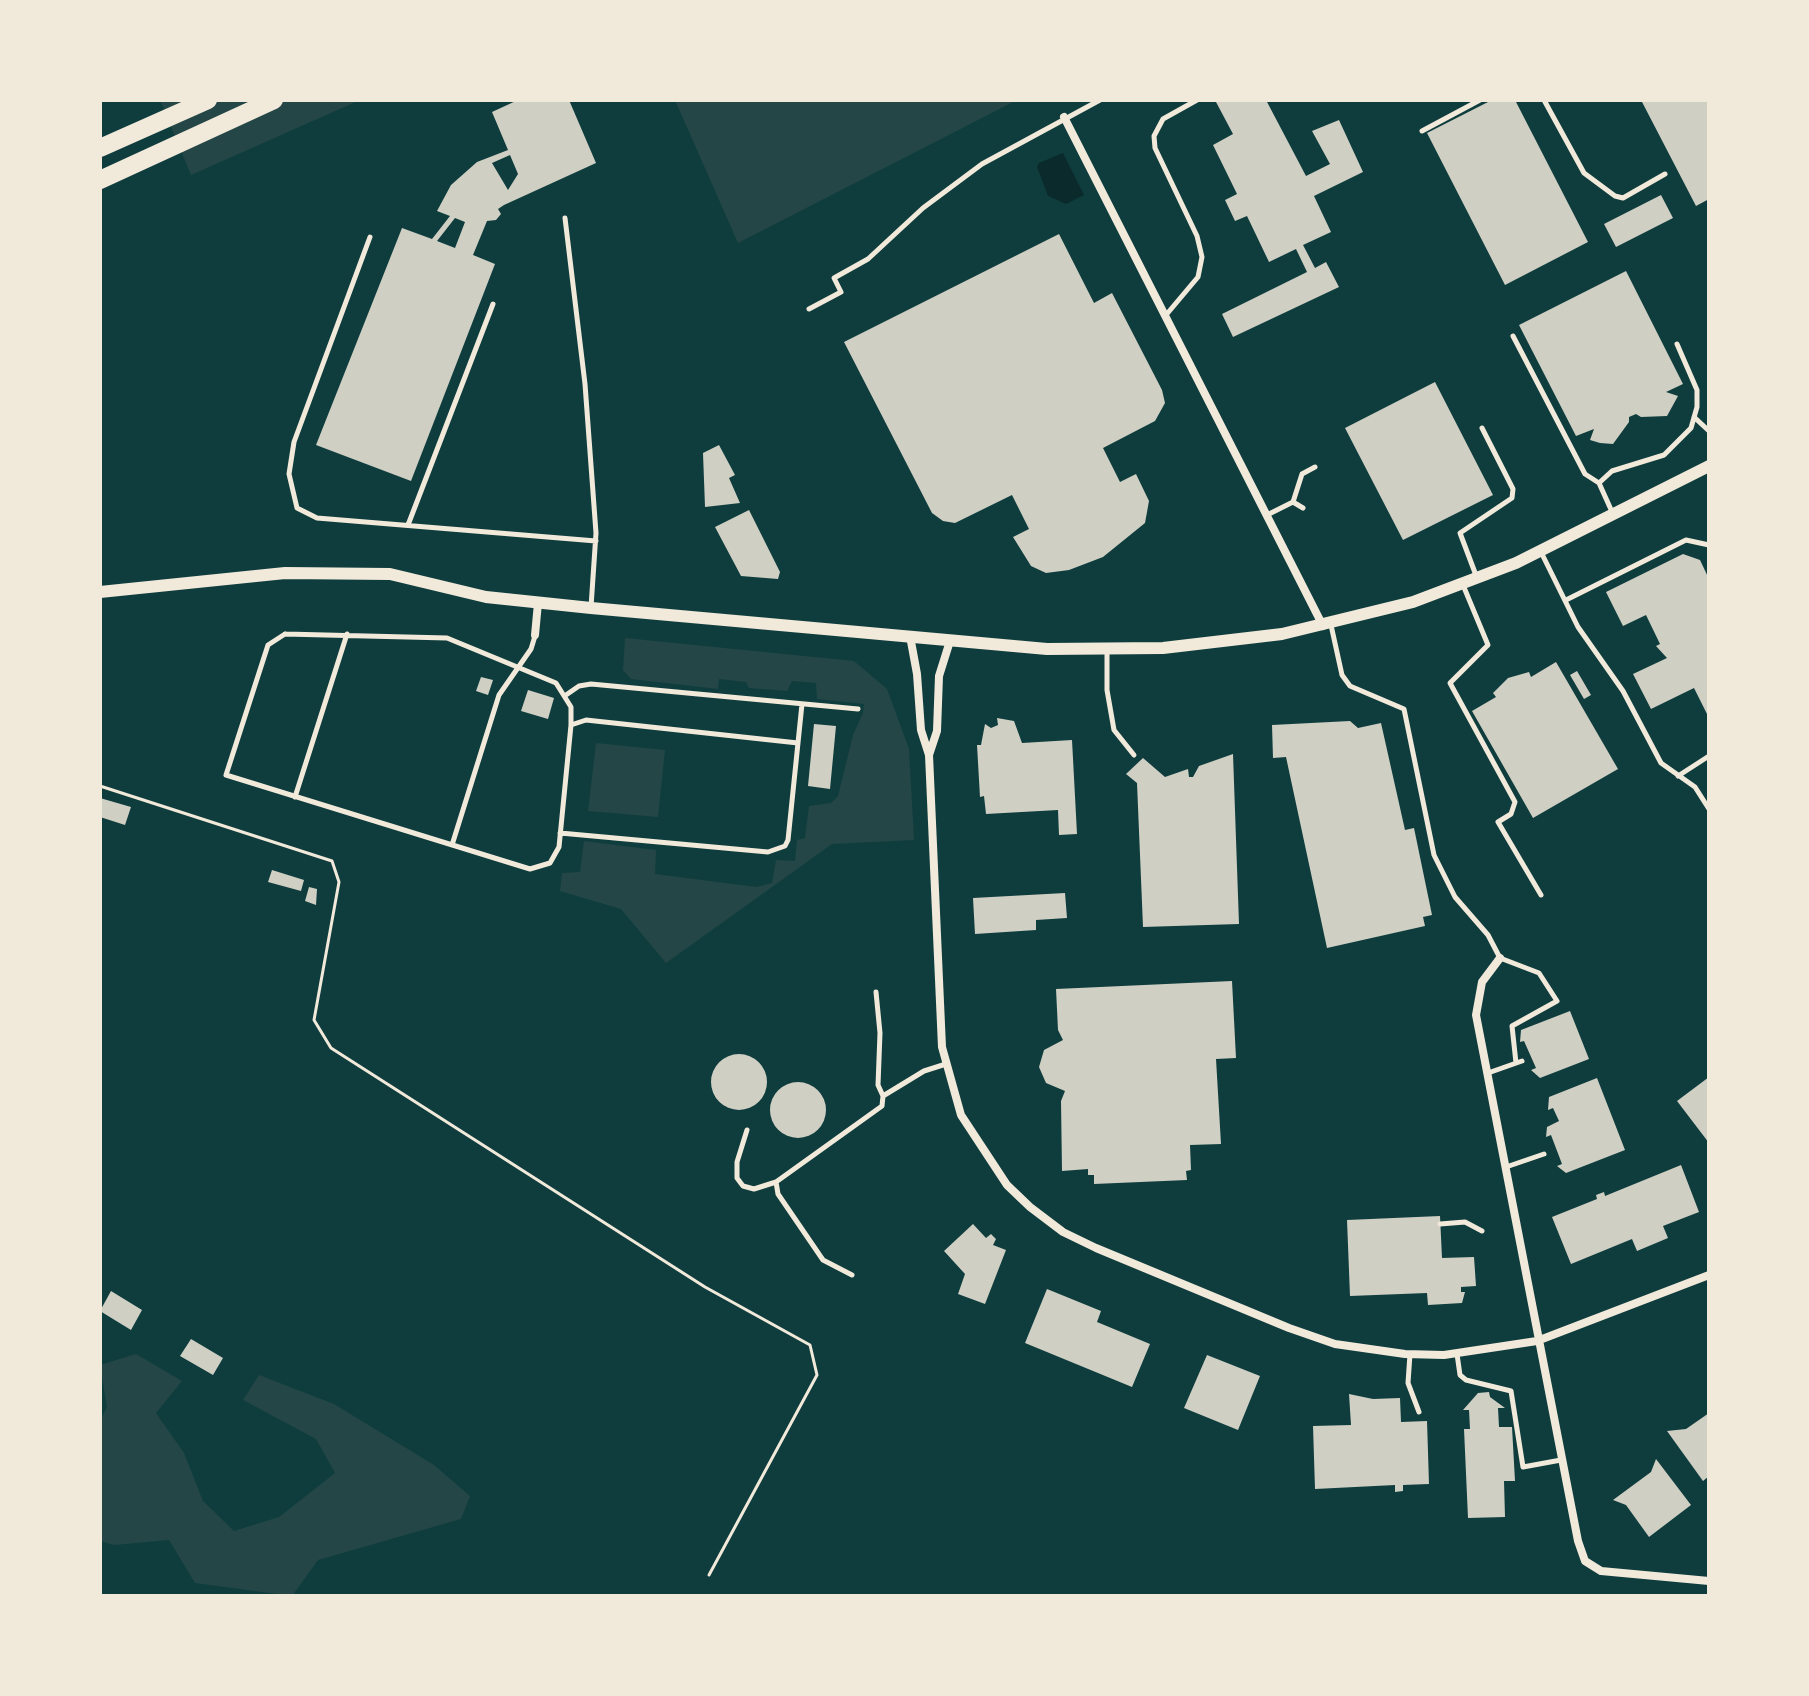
<!DOCTYPE html>
<style>
body{margin:0}
#map{position:relative;width:1809px;height:1696px;overflow:hidden;background:#0f3d3e;font-family:"Fira Sans",sans-serif}
canvas{display:block}
.frame{position:absolute;inset:0;border:102px solid #f1e9da;pointer-events:none}
</style>
<div id="map">
<canvas width="1809" height="1696"></canvas>
<div class="frame"></div>
</div>
<script>
const g = document.querySelector('canvas').getContext('2d');
g.lineJoin = 'round';
function fill(path, color) { g.fillStyle = color; g.fill(path, 'evenodd'); }
const poly = rows => new Path2D(rows.map(r => 'M' + r).join(''));
function trace(path, color, width, dash) { g.strokeStyle = color; g.lineWidth = width; g.lineCap = dash ? 'butt' : 'round'; g.setLineDash(dash || []); g.stroke(path); }
fill(poly([
 [160,100,360,100,191,175],
 [675,100,1017,100,738,243],
 [625,638,854,661,887,689,909,749,914,840,832,844,666,963,621,909,560,891,562,873,580,872,584,841,656,850,655,874,757,887,772,883,776,860,795,861,797,840,805,838,809,806,831,803,838,796,853,735,863,713,864,704,817,699,816,683,792,681,787,691,749,688,746,682,719,679,718,689,631,679,623,670],
 [596,743,665,750,658,817,588,811],
 [136,1354,182,1381,156,1413,184,1453,203,1501,234,1531,279,1517,335,1473,316,1439,243,1400,259,1375,334,1404,434,1465,470,1496,461,1519,318,1560,292,1596,195,1583,169,1540,114,1545,100,1541,100,1421,107,1407,100,1365]
]), '#244646');
fill(poly([
 [1063,153,1084,195,1066,204,1048,196,1037,167,1039,163]
]), '#0a2a2b');
fill(poly([
 [518,100,569,100,596,163,504,205,498,209,501,214,496,220,487,221,473,255,495,264,411,481,316,445,402,228,432,239,450,216,437,211,451,185,477,162,508,150,492,112],
 [510,155,518,174,508,190,492,163],
 [455,218,465,222,455,248,437,241],
 [1220,100,1266,100,1306,176,1330,164,1312,131,1339,120,1363,172,1314,196,1331,232,1303,245,1315,268,1326,262,1339,287,1233,337,1222,314,1307,272,1296,249,1269,262,1247,216,1235,221,1225,200,1237,194,1213,145,1233,134,1216,102],
 [1492,100,1515,100,1588,242,1505,285,1427,133],
 [1641,100,1709,100,1709,199,1696,206],
 [1661,195,1673,218,1616,247,1604,224],
 [1059,234,1094,303,1112,293,1162,390,1165,403,1155,421,1103,448,1120,482,1136,474,1149,501,1145,523,1103,557,1069,570,1046,573,1031,566,1013,537,1029,529,1012,495,955,523,943,521,932,513,844,342],
 [1626,271,1683,384,1666,392,1678,396,1667,416,1641,417,1636,414,1629,417,1629,422,1613,444,1600,443,1590,440,1594,429,1576,436,1519,325],
 [1435,382,1493,495,1403,540,1345,428],
 [719,445,735,475,729,478,740,503,705,507,703,453],
 [749,510,780,572,778,579,741,576,715,527],
 [1683,554,1700,560,1709,579,1709,718,1694,688,1651,709,1633,674,1667,658,1656,646,1660,644,1646,615,1623,626,1606,592],
 [1556,662,1618,769,1533,818,1472,711,1496,697,1493,693,1508,678,1529,672,1531,677],
 [1577,671,1591,695,1584,699,1570,675],
 [481,677,493,680,488,695,476,691],
 [528,690,554,698,548,719,521,711],
 [997,718,1014,721,1022,743,1072,740,1077,834,1059,835,1058,810,986,814,984,796,980,797,977,745,981,745,985,724,991,728,998,725],
 [1350,721,1358,728,1381,723,1405,830,1414,828,1432,915,1423,917,1425,926,1327,948,1286,757,1273,758,1272,725],
 [814,724,836,726,830,789,808,786],
 [1233,754,1239,924,1143,927,1137,783,1126,774,1143,758,1165,777,1188,769,1189,777,1193,777,1199,766],
 [100,798,131,807,125,825,100,817],
 [272,870,304,880,301,891,268,882],
 [309,887,317,889,316,905,305,901],
 [1065,893,1067,918,1036,920,1036,930,975,934,973,898],
 [1232,981,1236,1058,1216,1059,1221,1144,1190,1145,1191,1170,1186,1171,1187,1180,1094,1184,1094,1175,1088,1175,1088,1169,1062,1171,1061,1101,1065,1091,1046,1083,1039,1067,1044,1050,1063,1040,1058,1030,1056,989],
 [1570,1011,1589,1059,1540,1078,1531,1070,1536,1068,1524,1041,1520,1042,1521,1030],
 '711 1082a28 28 0 1 1 56 0a28 28 0 1 1-56 0Z',
 [1709,1077,1709,1143,1677,1101],
 [1597,1078,1625,1150,1566,1173,1557,1166,1562,1164,1551,1135,1546,1137,1547,1127,1559,1121,1553,1108,1548,1110,1549,1097],
 '770 1110a28 28 0 1 1 56 0a28 28 0 1 1-56 0Z',
 [1681,1165,1699,1212,1663,1226,1668,1238,1637,1251,1632,1239,1571,1264,1552,1217,1597,1199,1596,1195,1604,1192,1605,1196],
 [1440,1216,1442,1258,1474,1257,1476,1286,1461,1287,1461,1292,1465,1292,1462,1303,1428,1305,1427,1293,1350,1296,1347,1220],
 [973,1224,986,1238,991,1234,996,1239,993,1245,1006,1250,985,1304,958,1294,965,1274,944,1251],
 [1047,1289,1101,1311,1097,1322,1150,1344,1132,1387,1025,1343],
 [111,1291,142,1310,131,1330,100,1311],
 [191,1339,223,1358,213,1375,180,1356],
 [1207,1355,1260,1376,1238,1430,1184,1408],
 [1489,1392,1490,1397,1505,1408,1498,1408,1499,1427,1512,1427,1515,1481,1504,1481,1505,1517,1468,1518,1464,1429,1470,1429,1469,1410,1463,1410,1478,1393],
 [1349,1394,1373,1399,1400,1398,1401,1422,1427,1421,1429,1484,1403,1485,1403,1491,1395,1492,1395,1485,1315,1489,1313,1426,1351,1425],
 [1709,1413,1709,1476,1703,1481,1667,1431,1686,1429],
 [1656,1459,1691,1505,1649,1537,1626,1505,1613,1500,1651,1472]
]), '#cfcfc3');
trace(poly([
 [100,786,332,861,339,882,314,1020,331,1048,705,1287,810,1345,817,1375,709,1575]
]), '#f1e9da', 3);
trace(poly([
 [1544,100,1584,173,1615,196,1623,198,1665,174],
 [1422,131,1480,100],
 [565,218,585,384,596,533,591,607],
 [370,237,294,442,289,474,297,508,317,518,596,541],
 [809,309,841,292,834,278,868,259,923,208,982,164,1100,100],
 [1166,315,1198,277,1202,257,1197,236,1155,148,1154,136,1163,119,1197,100],
 [1513,336,1585,474,1599,483,1613,514],
 [1694,417,1709,431],
 [1599,483,1612,471,1664,455,1691,428,1697,407,1697,390,1677,344],
 [1293,502,1302,474,1315,467],
 [1267,515,1293,502,1303,508],
 [408,525,493,304],
 [1541,552,1578,627,1623,691,1661,763,1695,787,1709,809],
 [1477,578,1460,533,1512,498,1513,489,1482,428],
 [1463,585,1488,645,1450,683,1515,802,1511,814,1498,822,1541,895],
 [1566,600,1686,540,1709,545],
 [1331,625,1342,675,1350,686,1404,709,1434,855,1455,897,1488,935,1500,958,1539,973,1557,1001,1512,1026,1516,1063],
 [285,634,447,638,556,683,571,707,571,725,559,847,550,863,530,869,226,775,268,645,285,634],
 [1107,651,1107,690,1114,730,1134,755],
 [566,695,579,686,591,684,858,709],
 [571,725,586,720,798,743],
 [1678,776,1709,756],
 [295,797,347,634],
 [560,833,768,852,785,846,788,840,802,704],
 [452,845,499,695,531,649,535,636],
 [876,992,880,1033,878,1085,883,1096,924,1071,946,1064],
 [1488,1073,1522,1061],
 [747,1130,737,1162,737,1178,743,1186,754,1189,776,1182],
 [1506,1167,1544,1154],
 [1440,1224,1465,1222,1482,1231],
 [852,1275,823,1260,778,1194,776,1182,882,1106,883,1096],
 [1410,1354,1408,1383,1419,1412],
 [1457,1354,1460,1375,1466,1380,1511,1391,1523,1467,1561,1460]
]), '#f1e9da', 5);
trace(poly([
 [1064,117,1323,626],
 [535,635,538,603],
 [910,636,917,674,921,730,929,755,942,1047,961,1115,1007,1185,1030,1207,1063,1232,1096,1248,1289,1328,1335,1344,1405,1354,1444,1355,1537,1341,1709,1275],
 [929,755,937,731,939,676,950,641],
 [1500,958,1482,982,1476,1015,1578,1541,1585,1561,1601,1571,1709,1581]
]), '#f1e9da', 8);
trace(poly([
 [100,592,285,573,390,574,486,597,591,608,1047,649,1163,648,1282,634,1413,602,1516,563,1709,466]
]), '#f1e9da', 12);
trace(poly([
 [100,148,208,100],
 [100,180,274,100]
]), '#f1e9da', 18);
</script>
